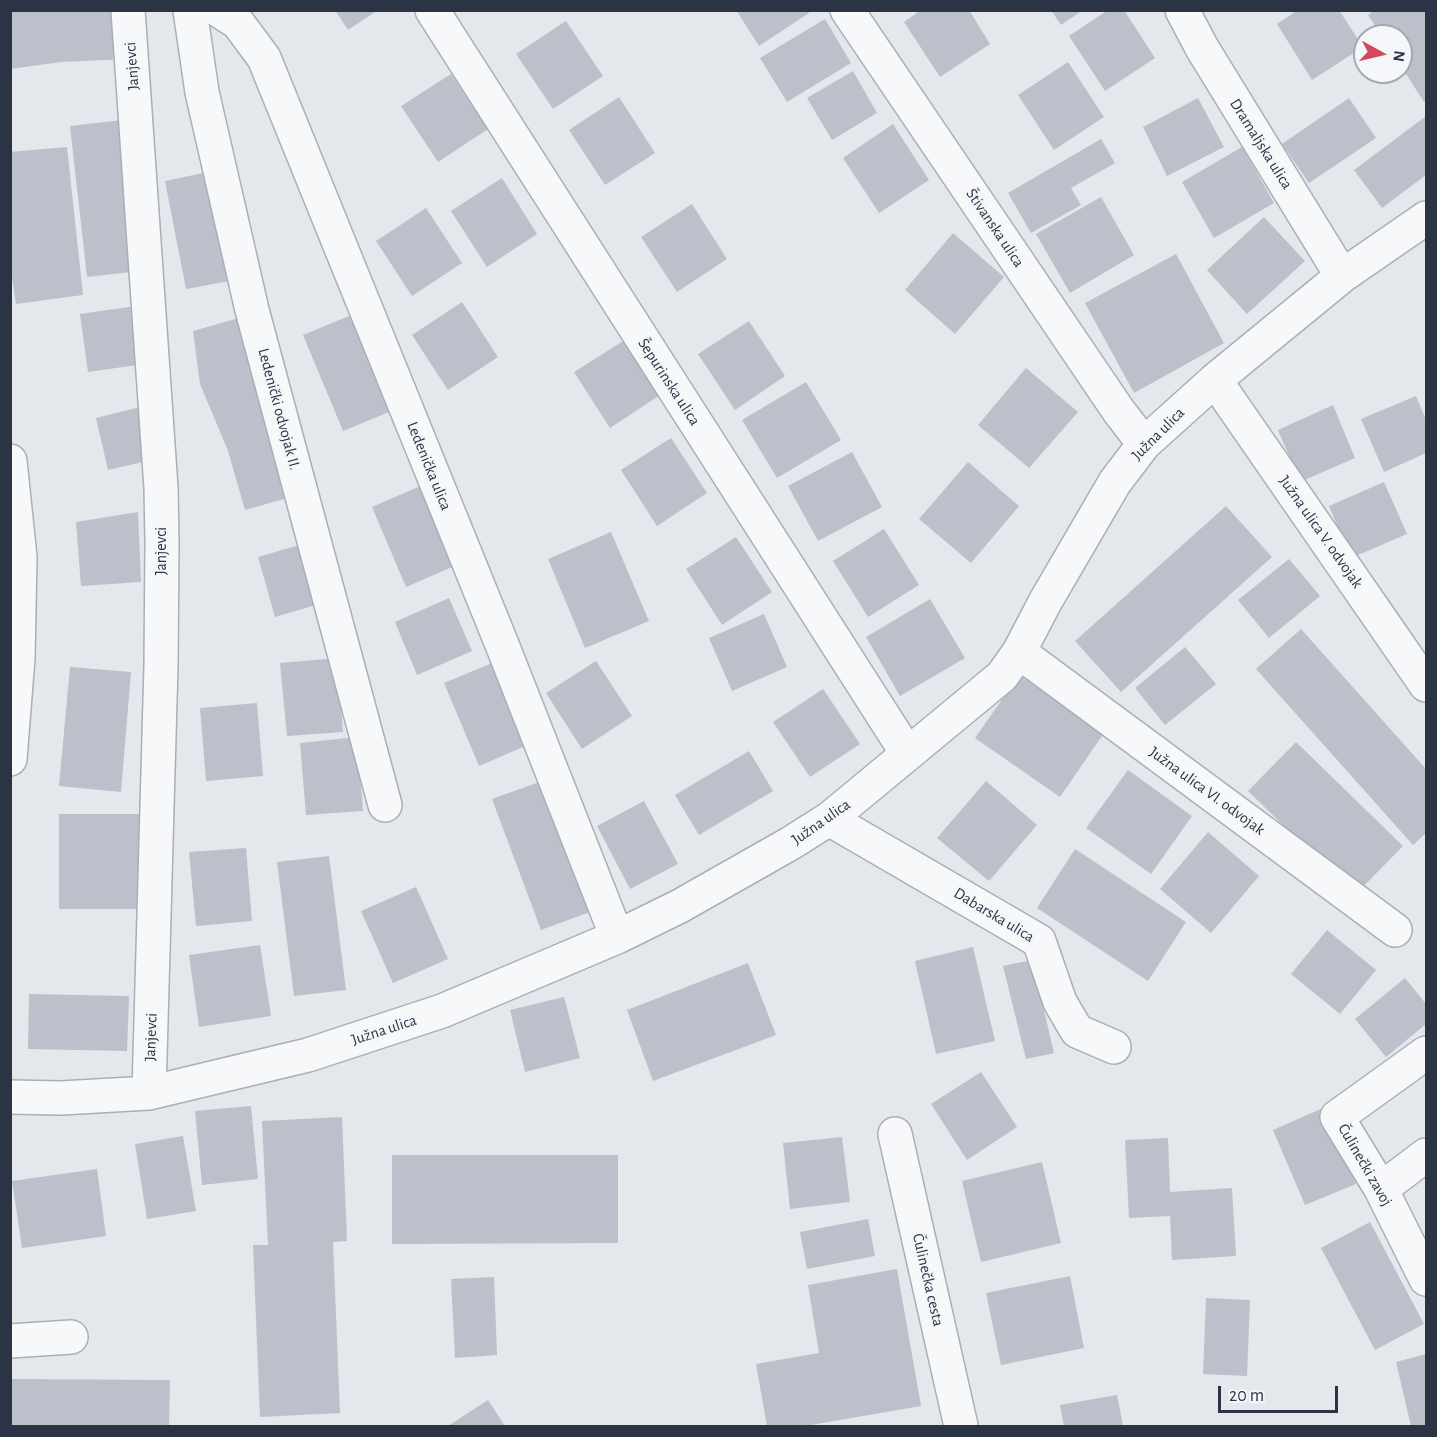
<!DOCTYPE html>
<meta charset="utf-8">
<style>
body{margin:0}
#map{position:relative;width:1437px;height:1437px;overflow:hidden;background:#e4e7ec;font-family:"Alegreya Sans",sans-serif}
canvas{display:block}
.frame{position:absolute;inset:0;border:12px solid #2b3445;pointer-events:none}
.north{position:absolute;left:1353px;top:24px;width:60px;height:60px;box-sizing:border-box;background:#f4f6f9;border:2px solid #a4a8b1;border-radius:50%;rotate:98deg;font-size:16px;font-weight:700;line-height:24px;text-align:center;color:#2b3445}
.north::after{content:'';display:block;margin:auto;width:21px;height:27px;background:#d1495b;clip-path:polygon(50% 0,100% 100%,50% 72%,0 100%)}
.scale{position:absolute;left:1218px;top:1386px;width:120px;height:27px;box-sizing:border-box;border:3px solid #2b3445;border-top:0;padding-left:8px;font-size:18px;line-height:21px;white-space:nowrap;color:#2b3445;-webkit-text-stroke:4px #f4f6f9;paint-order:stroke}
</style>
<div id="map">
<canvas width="1437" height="1437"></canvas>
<div class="frame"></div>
<div class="north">N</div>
<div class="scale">20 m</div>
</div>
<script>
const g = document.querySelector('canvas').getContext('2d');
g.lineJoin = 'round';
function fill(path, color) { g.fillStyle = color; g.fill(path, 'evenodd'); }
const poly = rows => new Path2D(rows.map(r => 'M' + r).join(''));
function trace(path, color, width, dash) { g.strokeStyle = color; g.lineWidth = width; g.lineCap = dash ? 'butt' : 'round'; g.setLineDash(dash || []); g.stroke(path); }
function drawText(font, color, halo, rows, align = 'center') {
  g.font = font + ' "Alegreya Sans",sans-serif'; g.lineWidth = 5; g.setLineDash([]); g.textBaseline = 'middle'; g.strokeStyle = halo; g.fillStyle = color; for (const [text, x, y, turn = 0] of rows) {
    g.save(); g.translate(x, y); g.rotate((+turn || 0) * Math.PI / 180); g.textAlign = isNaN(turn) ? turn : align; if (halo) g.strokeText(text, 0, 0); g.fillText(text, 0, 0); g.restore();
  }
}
fill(poly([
 [10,10,125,10,127,59,61,62,10,69],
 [335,10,378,10,348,30],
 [736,10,808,10,809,13,759,46],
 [921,10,969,10,990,44,940,77,904,22],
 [1051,10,1083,10,1061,25],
 [1108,10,1124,10,1155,58,1105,91,1069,36],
 [1298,10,1339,10,1363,47,1312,80,1277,24],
 [1374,10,1426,10,1426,100,1424,102,1401,66,1401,36,1382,36,1368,15],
 [825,19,851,63,787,102,760,58],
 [566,21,603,76,553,109,516,54],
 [1068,62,1104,117,1054,150,1018,95],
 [853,71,877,113,832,140,807,98],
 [451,74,488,129,438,162,401,106],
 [619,97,655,153,605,185,569,130],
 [1198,98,1224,147,1167,176,1143,127],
 [1349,98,1376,138,1309,183,1282,144],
 [1426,116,1426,175,1382,208,1354,170],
 [123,120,140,271,87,277,70,126],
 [893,124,929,180,879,213,843,158],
 [1101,139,1115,163,1071,188,1081,205,1031,233,1008,193],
 [67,147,83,295,16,304,10,263,10,152],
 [1242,147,1274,203,1214,238,1182,182],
 [213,171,235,280,186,289,165,181],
 [502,178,537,234,487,267,451,211],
 [1101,197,1134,255,1070,293,1036,234],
 [692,204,727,259,677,292,641,237],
 [426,208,462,263,412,296,376,241],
 [1264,217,1305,261,1247,314,1207,270],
 [953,233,1004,277,955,334,905,290],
 [1176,254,1224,343,1134,393,1085,303],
 [462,302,498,357,448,390,412,335],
 [136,306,144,364,88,372,80,314],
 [354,314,394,410,343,431,303,335],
 [246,316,298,495,245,510,228,451,200,384,193,331],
 [749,321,785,376,735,410,698,354],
 [625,340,660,395,610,428,574,372],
 [1026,368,1078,412,1029,468,978,425],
 [806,382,841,440,777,478,742,420],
 [1416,396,1426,420,1426,453,1384,472,1361,419],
 [1333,405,1355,458,1300,482,1278,430],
 [144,406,156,459,108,470,96,418],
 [671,438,707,493,657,526,621,470],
 [852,452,882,507,818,541,788,486],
 [968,462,1019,506,971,563,919,519],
 [1384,482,1407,534,1351,558,1329,506],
 [425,484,459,564,406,587,372,507],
 [1226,506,1272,557,1121,692,1075,641],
 [138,512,141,582,81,586,76,522],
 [884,529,919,585,868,617,833,561],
 [611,532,649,621,585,648,548,559],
 [736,537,772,592,722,625,686,569],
 [306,543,323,603,275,617,258,557],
 [1289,559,1320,596,1269,638,1238,600],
 [449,598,472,651,417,675,395,622],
 [930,599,965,658,900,696,866,637],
 [764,614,787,667,732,691,709,638],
 [1301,629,1426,769,1426,833,1413,845,1256,669],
 [1185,647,1216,684,1165,725,1135,688],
 [337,658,343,732,287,736,280,663],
 [497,661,532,743,479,766,444,683],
 [596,661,632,716,582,749,546,693],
 [70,667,131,672,121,792,59,786],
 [1019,675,1104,733,1060,797,975,738],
 [823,689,860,744,810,777,773,722],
 [257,703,263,776,206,781,200,708],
 [357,737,363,811,306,815,300,743],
 [1296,742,1403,846,1355,895,1248,791],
 [749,751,773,791,699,835,675,795],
 [1128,770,1192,816,1151,874,1086,828],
 [542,781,590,912,541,930,492,799],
 [986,781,1037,825,989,881,937,838],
 [644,801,678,864,630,889,597,826],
 [59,814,143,814,142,909,59,909],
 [1208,832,1259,876,1211,933,1160,889],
 [246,848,252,921,196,926,189,852],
 [1075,849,1186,922,1148,981,1037,908],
 [329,856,346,990,294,996,277,862],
 [416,887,448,959,393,983,361,911],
 [1327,930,1376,970,1340,1014,1291,974],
 [260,945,271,1016,199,1027,189,955],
 [973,947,995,1041,936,1054,915,961],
 [1032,960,1054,1053,1026,1059,1003,966],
 [748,963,776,1035,653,1081,627,1010],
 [1405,978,1426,1004,1426,1024,1386,1057,1355,1019],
 [29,994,129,996,127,1051,28,1049],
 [564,997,580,1058,525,1072,510,1010],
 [981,1072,1017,1127,967,1160,931,1104],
 [251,1106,258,1179,202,1185,195,1111],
 [1323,1108,1356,1184,1305,1205,1273,1130],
 [342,1117,347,1241,333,1242,340,1413,260,1417,253,1245,268,1245,262,1121],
 [183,1136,196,1211,147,1219,135,1144],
 [842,1137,850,1202,790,1209,783,1143],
 [1168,1138,1170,1192,1232,1188,1236,1256,1172,1260,1170,1216,1129,1218,1125,1140],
 [392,1155,618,1155,618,1243,392,1244],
 [1042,1162,1061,1243,981,1262,962,1181],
 [97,1169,106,1236,22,1248,12,1181],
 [868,1219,875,1256,807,1269,800,1232],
 [1370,1222,1424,1324,1375,1350,1321,1248],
 [897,1269,921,1406,805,1426,767,1426,756,1364,819,1353,808,1285],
 [1070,1276,1084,1348,1001,1365,986,1293],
 [494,1277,497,1355,455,1358,451,1279],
 [1206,1298,1250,1300,1247,1376,1203,1374],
 [1426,1354,1426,1426,1411,1426,1396,1362],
 [10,1379,170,1380,169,1426,10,1426],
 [1117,1395,1123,1426,1064,1426,1060,1405],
 [488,1400,505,1426,448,1426]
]), '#bbc0ca');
const minor = poly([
 [128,10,161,488,162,542,161,665,149,1093],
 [190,10,202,92,252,310,385,805],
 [218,10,238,23,264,58,501,642,617,937],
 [432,10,907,753],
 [847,10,1118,410,1144,444],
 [1182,10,1202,48,1342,276],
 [1215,380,1426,685],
 [10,461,20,557,18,658,10,759],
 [1019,652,1395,930],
 [829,819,1039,941,1060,1002,1077,1031,1114,1047],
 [1426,1053,1337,1117,1381,1189,1426,1279],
 [10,1097,61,1098,149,1093,308,1055,442,1011,617,937,680,906,791,843,829,819,1002,676,1019,652,1045,602,1115,482,1144,444,1215,380,1342,276,1426,218],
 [895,1134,961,1426],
 [1381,1189,1426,1155],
 [10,1341,71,1337]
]);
trace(minor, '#a9aeb7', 36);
trace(minor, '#f7f8fa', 33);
drawText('16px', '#2b3445', '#f4f6f9', [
 ["Janjevci",132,66,-94],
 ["Dramaljska ulica",1261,144,58],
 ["Štivanska ulica",995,228,56],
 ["Šepurinska ulica",669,382,57],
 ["Ledenički odvojak II.",279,409,75],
 ["Južna ulica",1158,434,-45],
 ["Ledenička ulica",429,466,68],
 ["Južna ulica V. odvojak",1321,532,55],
 ["Janjevci",161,551,-90],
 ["Južna ulica VI. odvojak",1207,791,36],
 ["Južna ulica",821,822,-35],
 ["Dabarska ulica",994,915,31],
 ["Južna ulica",384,1030,-18],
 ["Janjevci",151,1037,-88],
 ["Čulinečki zavoj",1365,1165,60],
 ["Čulinečka cesta",928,1280,77]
]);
</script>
